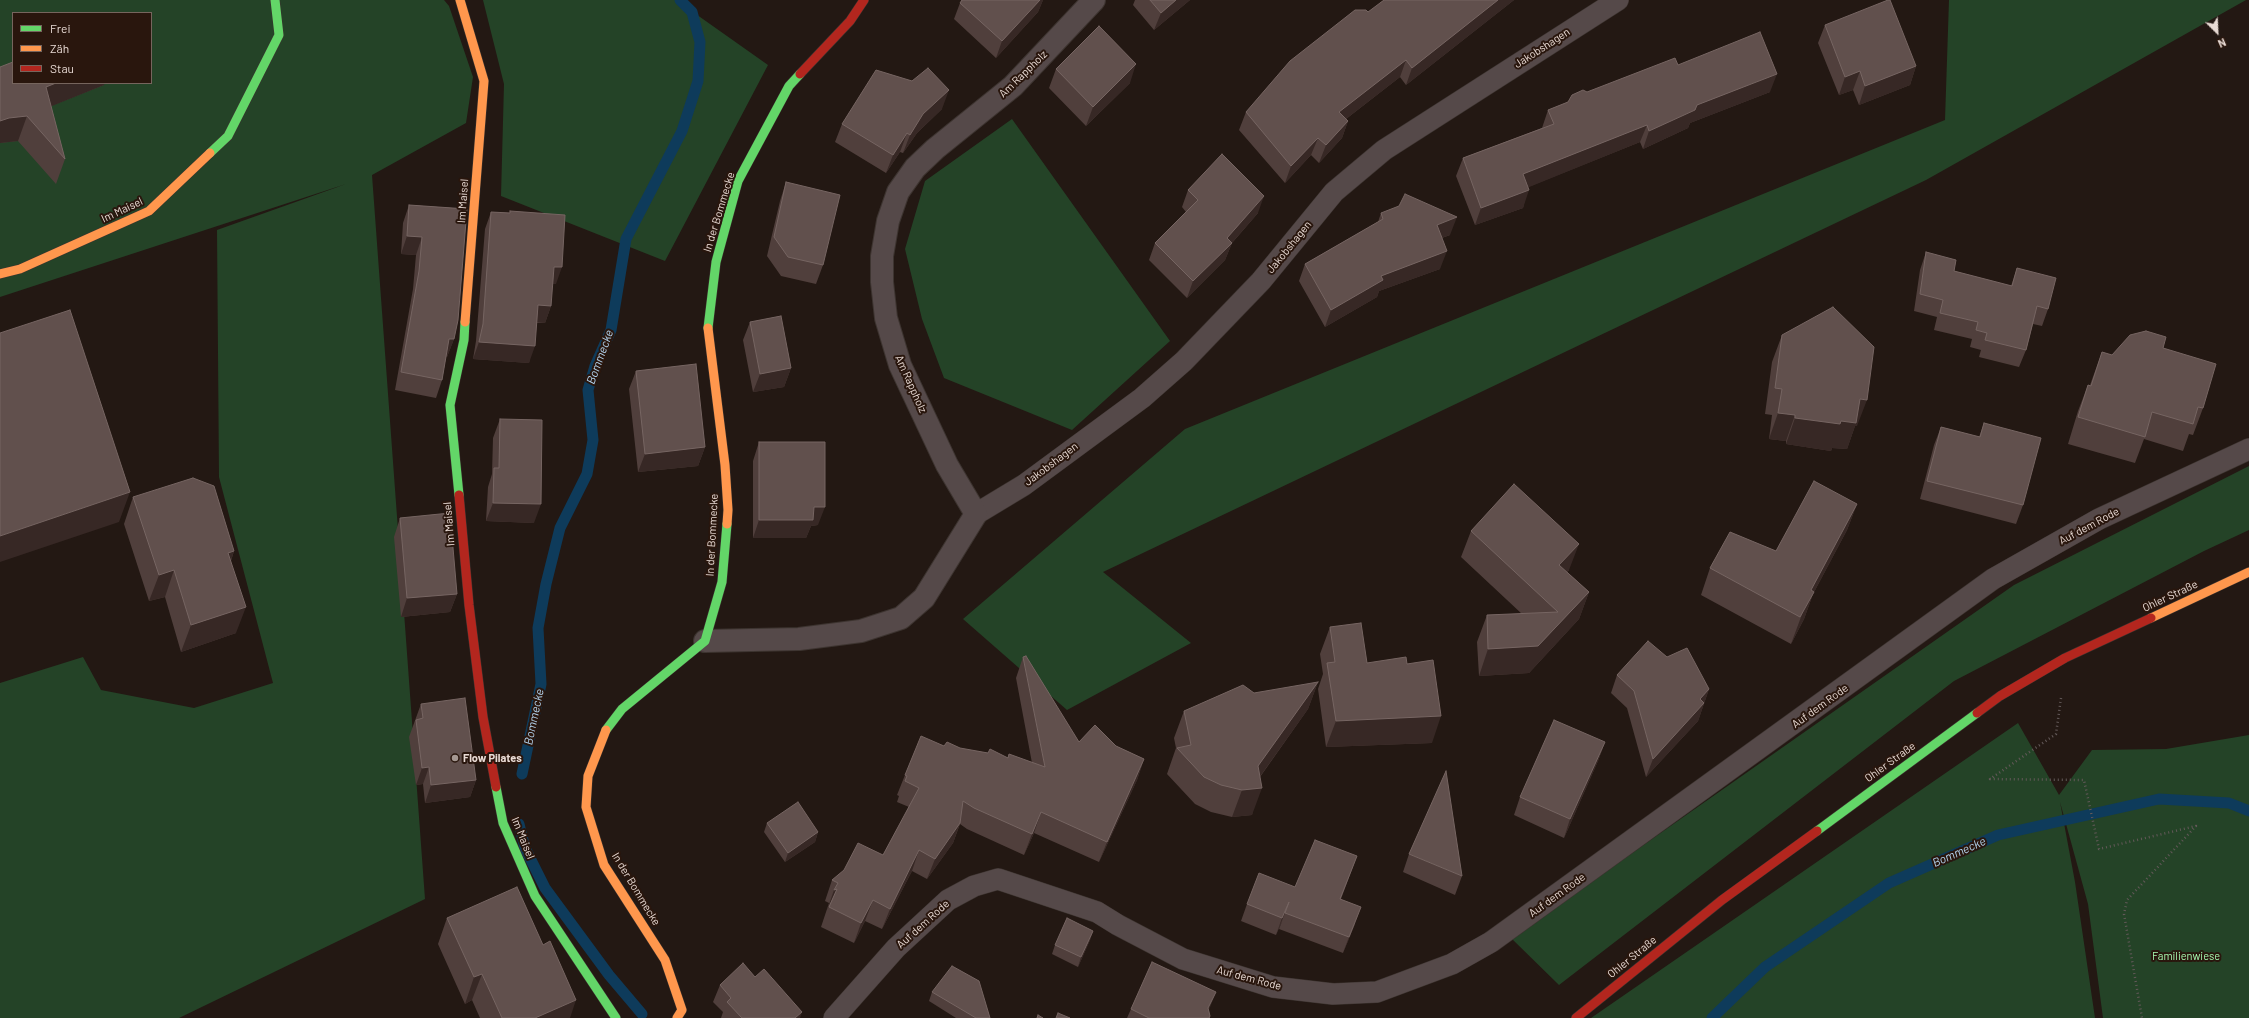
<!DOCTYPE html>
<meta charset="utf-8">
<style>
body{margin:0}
#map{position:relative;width:2249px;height:1018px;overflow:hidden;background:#231813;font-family:Barlow,sans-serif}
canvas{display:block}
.legend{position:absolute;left:12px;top:12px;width:140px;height:72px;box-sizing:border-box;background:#29160d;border:1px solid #76655d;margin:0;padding:5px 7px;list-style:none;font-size:12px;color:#e9dbd5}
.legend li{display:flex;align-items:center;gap:8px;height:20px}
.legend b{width:20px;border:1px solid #76655d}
.north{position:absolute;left:2197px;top:12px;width:40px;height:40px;-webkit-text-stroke:3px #29160d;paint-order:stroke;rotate:156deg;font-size:11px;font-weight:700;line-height:16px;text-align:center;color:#e9dbd5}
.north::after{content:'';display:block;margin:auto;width:14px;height:18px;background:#e9dbd5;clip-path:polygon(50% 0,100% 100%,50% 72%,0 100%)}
</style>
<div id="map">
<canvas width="2249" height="1018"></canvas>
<ul class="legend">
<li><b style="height:5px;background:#63d668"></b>Frei</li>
<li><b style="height:5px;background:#ff974d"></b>Zäh</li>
<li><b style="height:5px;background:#b3261e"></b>Stau</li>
</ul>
<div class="north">N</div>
</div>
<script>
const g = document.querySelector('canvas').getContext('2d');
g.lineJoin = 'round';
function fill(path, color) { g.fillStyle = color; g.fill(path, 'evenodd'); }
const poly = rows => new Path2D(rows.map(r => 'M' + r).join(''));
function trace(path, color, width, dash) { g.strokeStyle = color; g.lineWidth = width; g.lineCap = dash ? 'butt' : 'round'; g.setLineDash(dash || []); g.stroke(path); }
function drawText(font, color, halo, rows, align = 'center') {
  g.font = font + ' Barlow,sans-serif'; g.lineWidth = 4; g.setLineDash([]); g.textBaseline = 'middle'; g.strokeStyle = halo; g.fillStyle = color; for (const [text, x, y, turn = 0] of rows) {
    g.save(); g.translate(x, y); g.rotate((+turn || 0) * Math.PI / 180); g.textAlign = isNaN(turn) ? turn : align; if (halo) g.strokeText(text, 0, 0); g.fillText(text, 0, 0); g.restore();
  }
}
fill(poly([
 [0,0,444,0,449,6,473,77,466,123,372,175,425,899,179,1018,0,1018,0,683,83,657,101,690,194,708,273,683,219,477,217,230,346,184,0,297],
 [13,13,151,13,151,83,13,83],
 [483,0,676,0,768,65,665,261,501,196,504,84],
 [1949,0,2246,0,1926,180,1103,572,1191,643,1067,710,963,619,1185,429,1945,120],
 [1012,119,1170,341,1072,430,944,378,922,319,905,249,925,181],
 [2249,466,2249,530,2204,551,1954,681,1559,985,1511,938,2014,585],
 [2018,723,2059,795,2092,750,2166,749,2249,735,2249,1018,2103,1018,2088,904,2060,802,2075,882,2095,1018,1591,1018]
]), '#244327');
trace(poly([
 [522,774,541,684,538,628,546,584,560,528,587,474,593,440,588,390,595,366,611,330,626,239,682,131,698,81,700,42,692,12,680,0],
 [519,824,525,848,545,888,609,975,642,1014],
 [1712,1018,1765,967,1889,883,1998,835,2159,799,2229,803,2249,811]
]), '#0e3b5b', 11);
const lane = poly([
 [976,514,1024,485,1142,398,1184,361,1261,281,1334,192,1384,150,1618,0],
 [834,1018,896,948,948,900,974,886,998,879,1097,912,1118,925,1183,959,1273,987,1333,994,1377,992,1452,964,1491,942,1993,579,2099,519,2249,449]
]);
const street = poly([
 [705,641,799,639,861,631,901,618,924,598,976,514,947,465,900,365,886,318,882,282,882,256,888,221,898,192,915,168,935,149,1013,86,1094,0]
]);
const fast = poly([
 [210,153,228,136,279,35,275,0],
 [708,328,716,262,738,181,789,86,800,74],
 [459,495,450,405,464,340,465,322],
 [606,730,622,709,705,641,722,582,727,524],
 [496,787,503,823,535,896,616,1018],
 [1817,831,1977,713]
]);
const slow = poly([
 [460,0,484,81,465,322],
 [0,274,20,269,149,211,210,153],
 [708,328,725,465,728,510,727,524],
 [2151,618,2249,572],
 [606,730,588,776,586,807,604,865,665,960,682,1010,677,1018]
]);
const jam = poly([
 [800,74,850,21,864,0],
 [459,495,469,605,483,717,496,787],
 [1977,713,2000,696,2065,658,2151,618],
 [1576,1018,1722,900,1817,831]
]);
trace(lane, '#3d3430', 22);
trace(street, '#3d3430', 24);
trace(fast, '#3d3430', 10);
trace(slow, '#3d3430', 10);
trace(jam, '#3d3430', 10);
trace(poly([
 [2061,698,2056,734,1990,779,2084,780,2099,849,2196,826,2127,900,2124,914,2142,1018]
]), '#635959', 2.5, [1, 3]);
trace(lane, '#554949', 21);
trace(street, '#554949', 22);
trace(fast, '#63d668', 9);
trace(slow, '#ff974d', 9);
trace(jam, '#b3261e', 9);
fill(poly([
 [962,0,1043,0,1038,12,996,58,954,19,960,3],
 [1135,0,1190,0,1154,30,1133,5],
 [1384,0,1514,0,1406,85,1400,77,1346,119,1348,121,1342,138,1319,163,1311,155,1285,183,1239,130,1246,112],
 [1825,25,1916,66,1910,85,1859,105,1853,90,1839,95,1818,43],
 [1678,65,1770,92,1690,123,1688,128,1643,149,1640,142,1528,187,1523,208,1475,225,1456,176,1463,158,1542,128,1548,110,1568,102],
 [0,67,104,85,51,106,65,159,56,184,18,141,0,143],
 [1056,69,1130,83,1086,126,1049,88],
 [942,109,917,133,903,153,900,152,886,173,835,142,842,124],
 [786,182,823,265,816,284,781,276,767,256,780,201],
 [1188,190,1258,213,1232,243,1225,260,1187,298,1149,260,1155,243,1186,212,1182,207],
 [409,205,467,209,454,339,447,357,446,357,442,380,436,398,395,390,413,289,416,255,401,254,403,223],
 [510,211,556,284,552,284,551,306,545,323,537,323,529,363,473,359,476,341,485,229,491,212,510,213],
 [1381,213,1450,235,1442,238,1440,269,1379,291,1377,297,1325,327,1299,281,1305,264,1378,222],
 [1926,252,1954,271,2011,286,2017,268,2048,309,2042,326,2033,324,2026,350,2019,367,1979,357,1981,350,1970,347,1972,339,1934,330,1937,317,1914,311,1920,270],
 [750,322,791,368,784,387,753,392,743,340],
 [1782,335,1857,426,1855,426,1847,449,1832,448,1831,451,1786,444,1786,441,1769,439,1772,415,1765,414,1772,362],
 [2163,348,2203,408,2193,435,2189,434,2183,451,2144,439,2135,463,2068,444,2078,411,2088,385,2090,385,2102,352,2112,355],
 [636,371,705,447,698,466,638,472,629,389],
 [500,419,534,523,486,521,488,487,492,474,493,438],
 [1984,423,2023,505,2016,524,1920,499,1934,445,1941,427,1979,437],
 [759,442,818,525,811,526,806,538,753,538,753,461],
 [133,497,234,551,231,561,236,633,181,652,165,597,149,601,124,524],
 [1857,504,1847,530,1813,594,1804,619,1791,644,1701,595,1710,568,1776,551],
 [400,518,457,594,450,612,401,617,394,537],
 [1471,531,1569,570,1567,572,1589,592,1579,619,1529,673,1479,676,1477,642,1487,615,1522,614,1461,557],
 [1330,627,1367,663,1407,664,1432,743,1326,747,1318,689,1323,674,1320,654],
 [1023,657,1079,742,1116,746,1144,759,1137,780,1099,862,1034,833,1024,855,967,829,960,824,953,843,927,879,912,871,882,929,865,921,854,943,821,927,829,903,825,901,832,880,883,855,909,807,897,802,899,796,897,795,905,775,944,746,988,753,1032,763,1016,678],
 [1617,675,1709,689,1698,721,1646,777,1627,708,1611,693],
 [1318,682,1308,709,1260,777,1252,815,1232,817,1211,812,1195,804,1167,774,1176,748,1174,738,1184,711],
 [421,704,476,780,470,797,425,803,423,784,416,785,409,737],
 [1605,742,1598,761,1564,838,1514,815,1520,797],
 [767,823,818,832,815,842,785,862,764,832],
 [1409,854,1462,876,1455,895,1403,872],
 [1357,856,1341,899,1355,924,1343,953,1279,929,1283,919,1276,935,1241,921,1247,904,1295,887],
 [447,918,570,1018,480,1018,472,1000,465,1004,438,944],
 [1093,931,1090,940,1078,967,1052,954,1055,945],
 [755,977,800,1018,721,1018,723,1012,713,1002,720,985],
 [932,992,990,1018,956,1018,929,1001],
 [1131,1009,1209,1011,1210,1018,1127,1018]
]), '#503f3c');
fill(poly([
 [1038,0,1043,0,1038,12,996,58,1002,41],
 [1176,0,1190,0,1154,30,1161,13],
 [1498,0,1514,0,1406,85,1412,68],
 [1406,60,1400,77,1333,129,1339,112],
 [1136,64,1130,83,1086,126,1093,107],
 [1916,66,1910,85,1859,105,1865,86],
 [1860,71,1853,90,1839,95,1845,77],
 [1777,74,1770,92,1690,123,1688,128,1643,149,1649,131,1697,105],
 [56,83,105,83,104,85,37,112,46,87],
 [949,90,942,109,917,133,903,153,910,135,923,114],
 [27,116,18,141,0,143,0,121,9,118],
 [1348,121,1342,138,1319,163,1326,145],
 [1647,125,1640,142,1517,192,1523,174],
 [907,133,900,152,886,173,893,155],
 [1318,138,1311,155,1285,183,1291,166],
 [1529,190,1523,208,1475,225,1481,208],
 [1264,196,1258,213,1230,245,1232,243,1225,260,1187,298,1193,281,1227,238],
 [1457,217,1450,235,1430,242,1437,225],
 [407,236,422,237,416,255,401,254],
 [1447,251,1440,269,1379,291,1377,297,1325,327,1331,310,1381,276],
 [554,267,562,267,556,284,548,284],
 [538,305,551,306,545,323,532,322],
 [449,339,454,339,447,357,443,357],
 [479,342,535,346,529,363,473,359],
 [791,368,784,387,753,392,760,374],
 [1860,399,1867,400,1857,426,1855,426,1847,449,1832,448,1831,451,1786,444,1795,418],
 [1778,413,1795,415,1786,441,1769,439],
 [705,447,698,466,638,472,645,454],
 [130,492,119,522,0,562,0,536],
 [493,503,541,504,534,523,486,521],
 [1857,504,1847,530,1813,594,1804,619,1791,644,1811,590],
 [814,507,825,507,818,525,811,526,806,538,753,538,759,520],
 [1579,544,1569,570,1549,591,1559,565],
 [234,551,225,577,228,553],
 [174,570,165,597,149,601,159,575],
 [1589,592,1579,619,1529,673,1479,676,1488,649,1538,646],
 [457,594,450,612,401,617,407,598],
 [246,607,236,633,181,652,191,625],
 [1318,682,1308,709,1251,789,1262,788,1252,815,1232,817,1242,790,1258,766],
 [1709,689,1698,721,1646,777,1653,759,1700,699],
 [1441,716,1432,743,1326,747,1336,721],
 [1605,742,1598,761,1564,838,1570,819],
 [1144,759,1137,780,1099,862,1107,842],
 [429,767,423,784,416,785,422,768],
 [476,780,470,797,425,803,431,785],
 [1041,812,1034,833,1024,855,1032,834],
 [960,823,953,843,927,879,935,859],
 [818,832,815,842,785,862,788,853],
 [919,850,912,871,882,929,890,909],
 [837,889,827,910,834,890],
 [873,900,865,921,854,943,861,923],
 [1289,902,1283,918,1276,935,1282,918],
 [1361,907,1355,924,1343,953,1349,937],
 [1093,931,1090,940,1078,967,1081,957],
 [482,974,472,1000,465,1004,474,977],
 [1216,992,1209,1010,1208,1008],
 [576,1000,570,1018,535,1018],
 [802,1012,800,1018,795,1018]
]), '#372825');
const building = poly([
 [962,0,1040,0,1002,41,960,3,962,0],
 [1150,0,1176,0,1161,13,1150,0],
 [1384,0,1498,0,1412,68,1406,60,1339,112,1348,121,1326,145,1318,138,1291,166,1246,112,1290,61,1355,10,1366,10,1368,12,1384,0],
 [1888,0,1890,0,1916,66,1865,86,1860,71,1845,77,1825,25,1888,0],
 [1099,26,1136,64,1093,107,1056,69,1099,26],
 [1760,32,1777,74,1697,105,1695,110,1649,131,1647,125,1523,174,1529,190,1481,208,1463,158,1554,124,1548,110,1568,102,1572,95,1583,90,1587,92,1675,58,1678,65,1760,32],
 [13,62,13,83,56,83,46,87,65,159,27,116,9,118,0,121,0,67,13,62],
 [928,68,949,90,923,114,910,135,907,133,893,155,842,124,876,70,912,81,928,68],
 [1222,154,1264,196,1227,238,1232,243,1193,281,1155,243,1198,200,1188,190,1222,154],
 [786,182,840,195,823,265,788,257,774,237,786,182],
 [1405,194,1457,217,1437,225,1447,251,1381,276,1383,280,1331,310,1305,264,1383,219,1381,213,1399,206,1405,194],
 [409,205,467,209,458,320,454,339,449,339,442,380,401,372,419,271,422,237,407,236,409,205],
 [510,211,565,215,562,267,554,267,551,306,538,305,535,346,479,342,483,324,491,212,510,213,510,211],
 [1926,252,1956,260,1954,271,2012,286,2017,268,2056,278,2048,309,2037,306,2026,350,1985,340,1987,333,1976,330,1978,322,1940,313,1943,300,1920,294,1926,252],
 [1833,307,1874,347,1867,400,1860,399,1856,423,1841,421,1840,424,1795,418,1795,415,1778,413,1782,389,1775,388,1782,335,1833,307],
 [70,310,130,492,0,536,0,333,70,310],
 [781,316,791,368,760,374,750,322,781,316],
 [2146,331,2166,337,2163,348,2216,364,2203,408,2198,407,2193,424,2152,412,2145,437,2078,417,2088,385,2091,386,2102,352,2112,355,2130,335,2146,331],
 [696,364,705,447,645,454,636,371,696,364],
 [500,419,542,420,541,504,493,503,494,468,499,468,500,419],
 [1984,423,2041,438,2023,505,1927,481,1941,427,1980,437,1984,423],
 [759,442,825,442,825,507,814,507,813,520,759,520,759,442],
 [193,478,214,486,234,551,228,553,246,607,191,625,174,570,159,575,133,497,193,478],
 [1814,481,1857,504,1811,590,1814,592,1800,617,1710,568,1730,532,1776,551,1814,481],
 [1514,484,1579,544,1559,565,1589,592,1538,646,1488,649,1487,615,1558,612,1471,531,1514,484],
 [450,513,457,594,407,598,400,518,450,513],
 [1361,623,1367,663,1406,657,1407,664,1433,660,1441,716,1336,721,1327,663,1335,662,1330,627,1361,623],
 [1648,641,1667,657,1687,648,1709,689,1700,699,1704,703,1653,759,1634,691,1617,675,1648,641],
 [1026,656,1079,742,1095,725,1116,746,1144,759,1107,842,1041,812,1032,834,974,808,963,801,960,823,935,859,919,850,890,909,873,900,861,923,829,907,837,889,834,890,838,883,832,880,844,870,858,843,883,855,919,788,905,781,907,776,905,775,921,736,944,746,947,742,960,748,988,753,990,749,1008,758,1009,754,1045,767,1023,657,1026,656],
 [1318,682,1258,766,1262,788,1242,790,1221,785,1204,777,1177,748,1191,745,1184,711,1243,685,1254,693,1318,682],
 [465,698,476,780,431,785,429,767,422,768,416,720,423,718,421,704,465,698],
 [1554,720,1605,742,1570,819,1520,797,1554,720],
 [1446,771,1462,876,1409,854,1446,771],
 [798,802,818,832,788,853,767,823,798,802],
 [1315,840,1357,856,1340,899,1361,907,1349,937,1285,913,1289,902,1282,918,1247,904,1259,873,1295,887,1315,840],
 [517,887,543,945,550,941,576,1000,535,1018,502,1018,482,974,474,977,447,918,517,887],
 [1067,918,1093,931,1081,957,1055,945,1067,918],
 [1152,962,1216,992,1208,1008,1210,1016,1209,1018,1149,1018,1131,1009,1152,962],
 [743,963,755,977,764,969,802,1012,795,1018,742,1018,727,1002,731,998,720,985,743,963],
 [952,966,979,981,990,1018,976,1018,932,992,952,966],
 [1058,1013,1070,1018,1056,1018,1058,1013],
 [1038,1015,1043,1018,1037,1018,1038,1015]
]);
fill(building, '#61504d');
trace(building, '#766562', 1);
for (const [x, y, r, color] of [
 [455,758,4,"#a49791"]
]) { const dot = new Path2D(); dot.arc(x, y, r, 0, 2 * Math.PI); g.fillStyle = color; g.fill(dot); trace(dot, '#29160d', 1.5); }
drawText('11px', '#e9dbd5', '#29160d', [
 ["Jakobshagen",1542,48,-33],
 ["Am Rappholz",1023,74,-44],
 ["Im Maisel",463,201,-86],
 ["Im Maisel",122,210,-25],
 ["In der Bommecke",719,212,-73],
 ["Jakobshagen",1289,247,-51],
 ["Am Rappholz",911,384,66],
 ["Jakobshagen",1051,464,-37],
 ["Im Maisel",449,524,-95],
 ["Auf dem Rode",2089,526,-28],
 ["In der Bommecke",712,535,-87],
 ["Ohler Straße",2170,596,-25],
 ["Auf dem Rode",1820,706,-36],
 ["Ohler Straße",1890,762,-36],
 ["Im Maisel",523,838,68],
 ["In der Bommecke",636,889,59],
 ["Auf dem Rode",1557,895,-36],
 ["Auf dem Rode",923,924,-42],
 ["Ohler Straße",1632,957,-39],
 ["Auf dem Rode",1249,978,15]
]);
drawText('bold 11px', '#e9dbd5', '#29160d', [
 ["Flow Pilates",463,758]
], 'left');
drawText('11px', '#a7fcb2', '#29160d', [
 ["Familienwiese",2186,956]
]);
drawText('italic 12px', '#b4d5f0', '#29160d', [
 ["Bommecke",600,357,-70],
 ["Bommecke",534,717,-78],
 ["Bommecke",1959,852,-24]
]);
</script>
